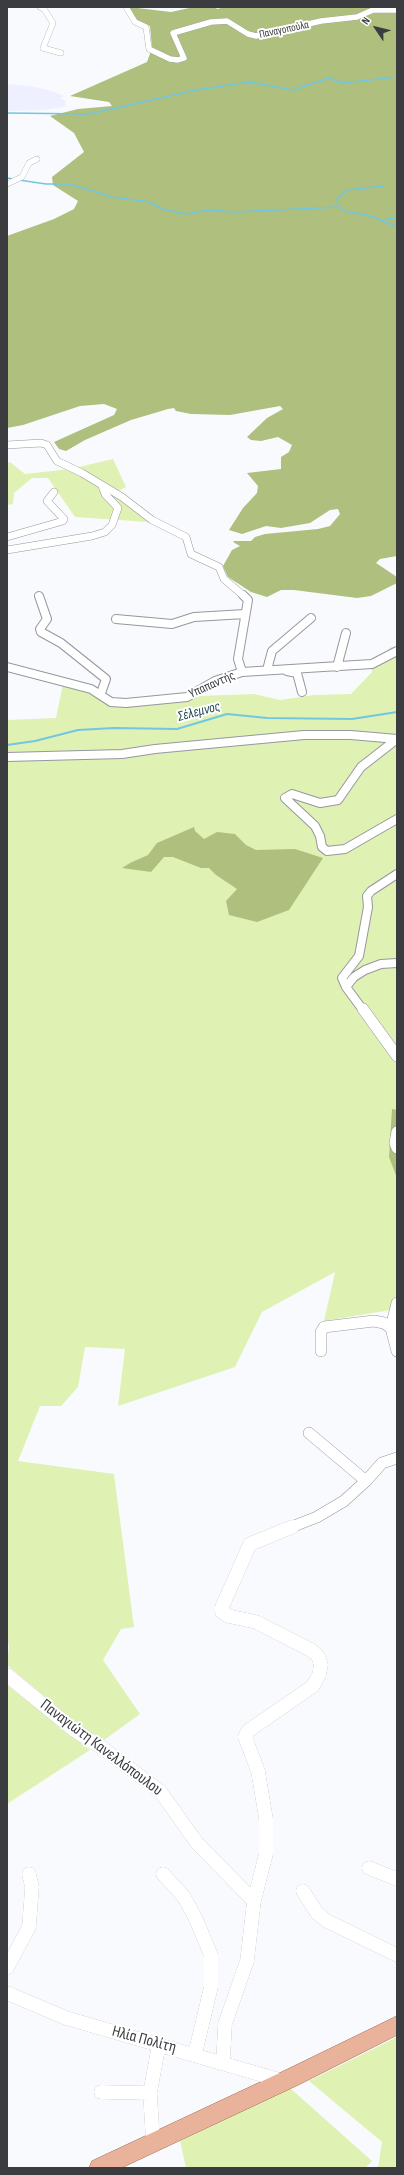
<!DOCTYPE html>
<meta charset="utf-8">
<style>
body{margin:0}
#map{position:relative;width:404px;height:2175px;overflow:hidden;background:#f9fafe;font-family:"Sofia Sans Condensed",sans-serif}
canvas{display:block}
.frame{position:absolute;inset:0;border:8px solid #3b3c40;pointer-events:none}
.north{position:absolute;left:356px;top:8px;width:40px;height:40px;-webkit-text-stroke:3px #fff;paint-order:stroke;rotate:305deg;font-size:11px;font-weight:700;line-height:16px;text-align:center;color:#3b3c40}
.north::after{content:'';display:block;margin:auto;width:14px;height:18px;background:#3b3c40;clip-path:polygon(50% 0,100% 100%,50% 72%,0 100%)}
</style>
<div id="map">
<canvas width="404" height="2175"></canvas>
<div class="frame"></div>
<div class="north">N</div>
</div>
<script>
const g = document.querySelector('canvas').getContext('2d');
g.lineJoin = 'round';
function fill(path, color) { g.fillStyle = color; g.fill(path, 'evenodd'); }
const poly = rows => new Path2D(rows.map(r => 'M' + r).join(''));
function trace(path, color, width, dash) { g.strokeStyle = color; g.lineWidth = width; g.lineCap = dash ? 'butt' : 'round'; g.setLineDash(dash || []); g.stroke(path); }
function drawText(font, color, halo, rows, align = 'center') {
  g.font = font + ' "Sofia Sans Condensed",sans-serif'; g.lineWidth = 4; g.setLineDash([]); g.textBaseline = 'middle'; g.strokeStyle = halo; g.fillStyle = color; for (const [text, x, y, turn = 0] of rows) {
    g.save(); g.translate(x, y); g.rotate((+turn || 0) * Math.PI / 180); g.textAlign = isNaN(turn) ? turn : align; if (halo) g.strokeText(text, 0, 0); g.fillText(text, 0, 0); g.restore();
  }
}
fill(poly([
 [7,84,30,86,52,91,64,96,60,98,66,101,65,107,43,110,7,111]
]), '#eef0ff');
fill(poly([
 [113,459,126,487,117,492,148,522,75,517,48,478,32,478,14,493,13,504,7,505,7,463,10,462,25,474,70,469],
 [391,647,397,647,397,1309,324,1321,335,1272,262,1312,235,1367,118,1406,125,1349,85,1347,78,1387,61,1406,40,1406,18,1461,114,1474,134,1627,121,1629,103,1660,140,1714,100,1743,7,1665,9,1646,7,1641,7,720,56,718,64,679,99,688,109,699,122,700,186,694,195,690,199,696,254,694,280,700,314,695,351,694,372,672,368,660,378,659],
 [7,1685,90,1750,7,1804],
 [397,2037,397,2168,378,2168,382,2142,309,2081],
 [290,2088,372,2161,365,2168,186,2168,180,2141]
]), '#e0f1b4');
fill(poly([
 [129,7,171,12,194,7,212,7,218,9,223,7,397,7,397,556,380,559,376,563,397,577,397,583,371,596,357,598,294,590,281,590,267,597,251,592,228,577,223,566,232,550,240,546,233,542,234,541,251,541,255,537,265,534,318,529,330,526,340,514,338,509,330,510,310,523,281,528,266,526,242,534,229,530,243,508,257,493,258,486,247,473,281,469,281,457,289,452,292,445,278,437,261,441,251,440,247,437,267,418,283,409,280,406,230,415,191,414,176,411,174,408,168,409,131,420,85,440,66,451,59,449,54,442,114,415,117,409,104,404,80,406,23,425,7,428,7,236,54,219,74,209,78,201,53,185,52,177,84,152,74,133,50,116,78,109,112,106,109,102,70,96,147,62,152,48,150,26,137,22],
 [194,827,195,831,204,839,217,832,235,834,246,845,256,850,295,849,323,858,289,910,257,922,229,915,226,901,237,889,216,875,209,868,201,868,173,857,164,857,151,872,122,868,130,863,148,855,157,843],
 [392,1109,397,1110,397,1178,389,1157]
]), '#aebf7e');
trace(poly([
 [7,113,89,114,196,90,250,82,293,90,329,78,342,83,397,77],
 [7,178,14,179],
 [19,180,46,184,70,184,112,197,150,202,162,209,186,214,210,210,234,212,338,207,344,211,371,216,397,227],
 [338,207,337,199,347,190,384,186],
 [382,220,397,218]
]), '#72c7e0', 1.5);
trace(poly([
 [7,745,35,741,78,730,114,728,177,729,227,714,267,718,352,719,397,712]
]), '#72c7e0', 2);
const minorFar4 = poly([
 [40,7,44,9,53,23,43,48,61,53],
 [126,7,135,22,146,27,149,49,170,59,178,60,184,58,173,33,211,22,227,21,248,34,256,36,321,21,357,17,373,10,397,10],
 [7,184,22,177,29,163,37,159]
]);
const minorFar3 = poly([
 [7,445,41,443,47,445,57,461,82,473,122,497,152,520,186,537,191,554,219,567,224,579,244,596],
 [7,537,63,521,64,519,47,501,54,492],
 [7,550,92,536,105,532,112,525,118,508,105,494,102,486]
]);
const minorFar2 = poly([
 [39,596,47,619,40,629,41,632,61,643,106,679,101,693],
 [116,619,172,624,194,617,245,614],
 [7,667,91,689,111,702,126,703,187,697,215,681,242,672,372,664,397,651],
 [337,667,346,633],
 [267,670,272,651,311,618],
 [287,671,297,673,302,692],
 [242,672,238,659,248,600,243,595],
 [397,739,361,767,338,800,320,803,292,794,285,798,315,826,320,836,322,847,327,851,345,849,397,819],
 [7,757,122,754,155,749,304,735,351,735,397,739],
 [346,987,354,977,365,970,381,964,397,963],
 [363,1010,346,987,342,978,359,956,368,907,367,896,371,891,397,874]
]);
const minorFar1 = poly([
 [363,1009,397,1056],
 [397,1132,395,1143,397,1148],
 [397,1303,391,1328,397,1351],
 [321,1351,321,1332,324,1327,374,1321,384,1323,391,1328],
 [309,1433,366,1481,382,1463,397,1458],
 [289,1528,317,1517,344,1501,366,1481]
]);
const minor = poly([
 [7,1675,74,1730,104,1749,160,1791,197,1843,254,1901,247,1961,225,2024,223,2062],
 [369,1868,397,1879],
 [163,1874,184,1897,195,1917,211,1955,211,1987,195,2054],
 [303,1891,317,1913,327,1921,397,1955],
 [254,1901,266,1854,266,1819,258,1771,245,1737,248,1731,313,1686,319,1675,321,1665,318,1656,311,1650,256,1622,228,1616,222,1612,222,1607,250,1544,292,1527],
 [7,1968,29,1927,32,1887,29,1874],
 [7,1993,66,2018,283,2081],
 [101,2092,150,2093,159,2044],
 [150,2093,153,2143]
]);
const major = poly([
 [397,2016,397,2035,300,2084,121,2168,89,2168,92,2161,286,2070,397,2016]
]);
trace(minorFar4, '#9697a1', 6);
trace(minorFar3, '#9697a1', 8);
trace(minorFar2, '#9697a1', 10);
trace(minorFar1, '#9697a1', 12);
trace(minor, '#9697a1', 14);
trace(major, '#a2674f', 1);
trace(minorFar4, '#fff', 5.5);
trace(minorFar3, '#fff', 7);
trace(minorFar2, '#fff', 8);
trace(minorFar1, '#fff', 11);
trace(minor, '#fff', 14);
fill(major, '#e9b29a');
drawText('11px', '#3b3c40', '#fff', [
 ["Παναγοπούλα",284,30,-12]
]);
drawText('13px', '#3b3c40', '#fff', [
 ["Υπαπαντής",212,685,-24]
]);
drawText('italic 14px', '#214853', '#fff', [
 ["Σέλεμνος",199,712,-15]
]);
drawText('16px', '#3b3c40', '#fff', [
 ["Παναγιώτη Κανελλόπουλου",101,1748,37],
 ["Ηλία Πολίτη",144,2040,15]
]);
</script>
